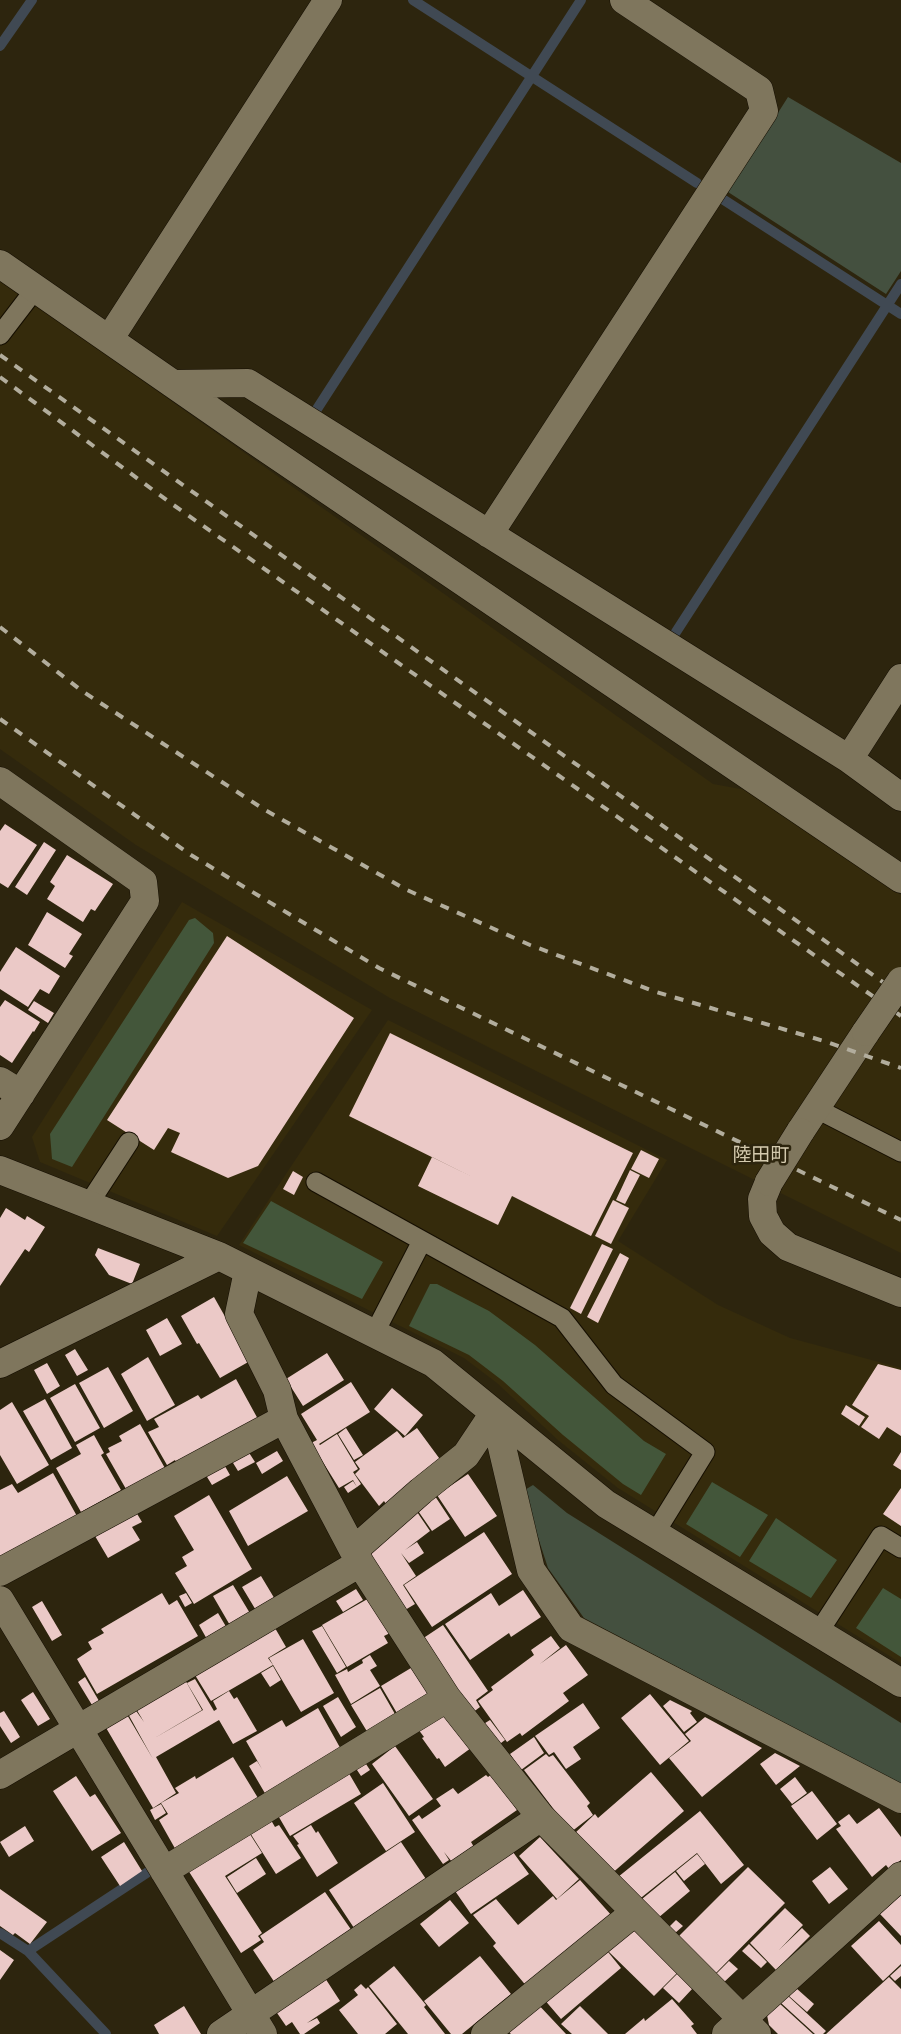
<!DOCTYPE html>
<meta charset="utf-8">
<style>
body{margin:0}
canvas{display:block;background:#2d250e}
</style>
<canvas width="901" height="2034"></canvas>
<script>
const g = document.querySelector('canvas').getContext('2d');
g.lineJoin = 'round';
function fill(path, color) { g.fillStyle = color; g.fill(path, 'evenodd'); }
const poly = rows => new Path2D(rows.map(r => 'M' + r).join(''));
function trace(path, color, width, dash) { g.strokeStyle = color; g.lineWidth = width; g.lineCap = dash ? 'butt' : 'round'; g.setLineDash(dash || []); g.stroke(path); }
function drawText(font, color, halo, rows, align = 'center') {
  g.font = font + ' Spectral,"Noto Sans JP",serif'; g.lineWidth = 5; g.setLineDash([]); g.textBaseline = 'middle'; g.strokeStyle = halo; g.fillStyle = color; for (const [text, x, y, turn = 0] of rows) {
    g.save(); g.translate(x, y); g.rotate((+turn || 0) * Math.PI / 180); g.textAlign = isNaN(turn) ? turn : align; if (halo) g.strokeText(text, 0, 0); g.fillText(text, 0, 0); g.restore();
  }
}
fill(poly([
 [0,280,713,784,746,790,901,895,901,1253,390,998,136,845,0,749],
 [182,902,372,1010,217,1236,40,1162,32,1137],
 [388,1020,667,1160,618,1241,718,1305,790,1338,901,1368,901,1663,618,1488,558,1440,497,1383,464,1358,239,1245]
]), '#352b0c');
fill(poly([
 [788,97,901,163,901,271,886,294,728,192],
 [533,1485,567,1513,901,1723,901,1784,584,1618,548,1568,523,1491]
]), '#44503f');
fill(poly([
 [195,918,213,933,214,943,72,1167,52,1159,50,1134,189,920],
 [271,1201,383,1262,362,1299,243,1243],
 [430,1284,437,1284,489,1311,535,1345,644,1441,666,1454,641,1495,623,1484,563,1435,503,1381,469,1355,409,1326],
 [712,1482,768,1515,740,1557,686,1524],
 [776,1518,837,1560,811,1598,749,1561],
 [883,1588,901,1599,901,1657,856,1628]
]), '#43563a');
trace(poly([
 [413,0,697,183],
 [0,46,32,0],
 [724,200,901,314],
 [317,409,581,0],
 [676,632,901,284],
 [0,1933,28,1951,106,2034],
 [28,1951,148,1872]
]), '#404953', 10);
fill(poly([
 [5,824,37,845,8,888,0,883,0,831],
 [44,842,56,850,27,895,15,887],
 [67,855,113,884,95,911,91,909,83,922,47,899,55,886,50,882],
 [47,912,82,934,69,954,73,956,65,968,28,945],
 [227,936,354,1018,258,1166,228,1178,171,1152,180,1133,168,1128,154,1150,107,1120],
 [16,947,60,976,49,994,40,989,28,1007,0,989,0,972],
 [5,1000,40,1022,34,1032,33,1031,12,1063,0,1055,0,1007],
 [34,1001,54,1013,48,1023,28,1010],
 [390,1033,633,1153,591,1236,512,1196,498,1225,418,1186,432,1157,470,1176,349,1116],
 [641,1150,659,1159,649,1178,631,1169],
 [630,1170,640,1175,625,1204,616,1200],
 [293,1171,303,1177,294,1195,283,1189],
 [613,1200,629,1208,611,1244,595,1236],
 [6,1208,25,1220,27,1216,45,1227,29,1252,25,1249,0,1286,0,1218],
 [602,1244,613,1249,581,1314,570,1308],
 [98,1248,140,1264,132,1284,109,1275,95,1255],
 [620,1253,629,1258,598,1323,587,1317],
 [214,1297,250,1361,220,1378,199,1343,197,1344,181,1316],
 [167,1318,182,1344,160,1356,146,1330],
 [75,1349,88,1370,77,1376,65,1355],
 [327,1353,344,1380,303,1406,286,1379],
 [148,1357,175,1405,147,1421,121,1374],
 [47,1363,60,1386,47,1394,34,1370],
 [878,1364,901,1370,901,1436,887,1427,879,1439,861,1427,869,1416,852,1405],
 [108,1367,133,1411,104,1428,79,1383],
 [236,1379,259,1421,176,1462,175,1460,167,1465,148,1432,159,1427,154,1419,198,1395,201,1399],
 [351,1382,370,1412,319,1444,320,1445,337,1434,358,1469,353,1472,361,1484,357,1487,353,1480,339,1488,311,1443,317,1440,301,1414],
 [75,1384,100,1428,75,1442,50,1398],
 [392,1388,423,1415,405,1436,374,1409],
 [45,1399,72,1448,51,1460,23,1411],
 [12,1402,49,1465,17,1484,0,1455,0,1410],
 [846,1405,865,1417,859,1426,841,1414],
 [140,1424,166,1470,126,1489,106,1454,110,1452,108,1448,122,1441,119,1436],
 [346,1428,363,1455,354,1460,338,1434],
 [417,1428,442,1462,386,1504,384,1501,379,1506,355,1474,360,1469,355,1462,397,1431,403,1438],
 [94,1435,104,1453,101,1455,121,1490,81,1512,56,1468,81,1454,76,1445],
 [246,1448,255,1462,238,1471,230,1458],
 [277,1451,283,1461,262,1474,256,1463],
 [901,1452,901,1470,893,1465],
 [222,1461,230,1475,212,1485,204,1472],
 [53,1473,78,1518,0,1559,0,1490,12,1484,18,1493],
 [468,1474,497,1516,465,1537,437,1495],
 [287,1476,308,1511,248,1546,229,1511],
 [353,1481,357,1487,348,1493,344,1487],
 [901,1488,901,1526,883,1514],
 [433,1493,450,1519,432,1531,414,1505],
 [209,1495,252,1569,194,1604,175,1573,187,1566,182,1557,194,1550,174,1516],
 [133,1507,142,1522,132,1527,140,1540,108,1558,95,1536],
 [415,1509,430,1531,405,1550,417,1542,424,1553,409,1563,401,1553,416,1576,403,1585,415,1604,405,1610,367,1551],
 [484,1532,512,1574,432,1627,404,1585],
 [261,1576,276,1601,257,1612,242,1587],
 [233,1585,251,1615,231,1627,213,1596],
 [356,1589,363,1600,343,1612,336,1601],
 [523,1590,541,1617,511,1637,509,1633,470,1660,445,1624,491,1593,499,1606],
 [162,1593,169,1605,177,1600,198,1636,97,1694,77,1659,92,1649,88,1642,104,1633,101,1629],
 [186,1593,192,1603,185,1607,179,1596],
 [371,1597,392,1632,384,1636,388,1643,347,1667,322,1625],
 [42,1601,62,1635,52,1641,32,1607],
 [218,1613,228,1630,208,1641,199,1625],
 [443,1625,488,1691,476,1700,480,1707,472,1713,422,1639],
 [322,1626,346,1667,337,1673,312,1631],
 [275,1628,286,1647,268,1658,273,1665,211,1701,195,1675],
 [551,1636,560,1648,540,1664,566,1645,588,1675,563,1693,569,1701,522,1736,520,1733,507,1742,478,1701,493,1690,491,1687,534,1655,531,1650],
 [303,1639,334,1693,301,1712,269,1658],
 [370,1655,377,1666,370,1670,380,1686,351,1704,335,1675,347,1669,348,1672,363,1663,362,1660],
 [273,1666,281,1680,270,1687,261,1673],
 [411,1668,415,1674,420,1671,436,1700,401,1720,381,1686],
 [85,1677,99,1701,92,1705,78,1682],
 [184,1678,202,1710,153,1739,203,1710,187,1683,195,1679,214,1711,217,1709,213,1701,229,1691,234,1699,237,1697,257,1731,233,1744,219,1720,156,1757,176,1793,153,1808,105,1726,126,1713,153,1759,127,1712,134,1708,144,1722,135,1707],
 [380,1688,399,1721,371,1738,351,1705],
 [33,1692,50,1719,38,1726,21,1700],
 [650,1694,689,1741,660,1765,621,1718],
 [338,1697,356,1727,341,1737,323,1706],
 [670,1700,692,1711,690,1713,697,1722,684,1732,663,1706],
 [583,1703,600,1728,573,1747,581,1759,566,1769,554,1752,549,1755,535,1736],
 [318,1708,343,1753,266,1795,249,1766,257,1761,262,1769,246,1741,282,1720,286,1727],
 [4,1711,20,1737,11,1743,0,1726,0,1713],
 [443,1712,471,1748,445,1767,439,1758,437,1759,422,1738,424,1737,418,1729],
 [705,1717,762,1748,702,1797,669,1758,691,1741,685,1734],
 [490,1720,505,1740,497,1746,482,1725],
 [534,1737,544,1753,521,1770,510,1754],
 [395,1746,433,1799,409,1816,372,1764],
 [775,1753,800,1766,776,1785,760,1764],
 [546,1754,549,1757,553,1755,590,1803,587,1806,593,1815,571,1832,524,1770],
 [233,1757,261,1803,177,1852,159,1820,168,1814,161,1803,179,1793,175,1788,195,1776,196,1779],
 [364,1761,370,1770,361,1776,355,1767],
 [347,1770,361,1794,290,1836,276,1812],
 [651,1772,684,1811,610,1875,574,1834,595,1814,598,1818],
 [492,1774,517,1810,471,1842,474,1847,452,1862,444,1852,449,1860,443,1864,412,1820,419,1815,422,1819,441,1806,436,1799,453,1788,458,1794,486,1775,488,1777],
 [76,1776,90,1797,95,1794,121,1833,92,1851,53,1791],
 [795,1777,807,1793,792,1804,780,1789],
 [383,1783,415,1832,386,1851,354,1803],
 [812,1791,837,1824,817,1840,791,1806],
 [161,1804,166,1813,155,1820,150,1810],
 [879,1808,901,1837,901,1860,889,1869,886,1865,872,1877,836,1829,841,1826,838,1822,849,1814,857,1824],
 [700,1811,744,1865,721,1884,697,1853,637,1901,618,1877],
 [268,1815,275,1827,279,1825,301,1858,276,1874,247,1828],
 [311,1825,316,1833,318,1831,338,1863,317,1877,297,1845,299,1844,293,1836],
 [25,1826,34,1841,9,1857,0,1842],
 [246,1828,262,1853,225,1876,262,1933,258,1936,261,1940,241,1953,186,1867],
 [540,1837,579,1879,557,1899,519,1856],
 [124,1842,142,1871,120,1886,101,1857],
 [401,1842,430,1885,356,1931,329,1890],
 [510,1848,529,1874,471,1914,453,1888],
 [697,1854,705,1864,684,1881,676,1871],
 [256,1858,266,1874,237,1893,227,1877],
 [748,1867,785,1903,714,1975,676,1939],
 [830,1867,848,1889,829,1904,812,1881],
 [675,1872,690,1891,658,1918,642,1899],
 [580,1880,612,1916,528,1988,493,1946,496,1943,473,1915,496,1899,518,1925,553,1896,556,1900],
 [0,1889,47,1922,30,1944,15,1933,13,1935,0,1926],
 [325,1892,352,1931,275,1983,253,1950,264,1942,260,1936],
 [901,1895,901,1936,880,1914],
 [450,1900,469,1923,439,1947,420,1924],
 [785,1908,803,1925,779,1950,802,1928,810,1936,776,1970,750,1943],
 [676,1920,683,1926,674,1934,668,1928],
 [879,1921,901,1945,901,1964,883,1981,851,1946],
 [632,1927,678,1972,654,1996,608,1951],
 [749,1944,767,1962,761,1968,742,1951],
 [604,1947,621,1968,561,2019,543,1998],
 [0,1950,14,1960,0,1980],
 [480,1956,511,1994,462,2034,451,2034,424,2001],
 [729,1961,738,1969,722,1984,714,1976],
 [394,1966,426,2005,424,2007,445,2034,408,2034,369,1986],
 [901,1966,901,1976,895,1981,890,1976],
 [678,1973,693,1988,679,2003,663,1988],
 [889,1977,901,1989,901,2034,826,2034],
 [325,1978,340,2001,307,2023,317,2018,320,2023,304,2034,300,2034,292,2022,286,2026,275,2010],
 [361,1984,366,1989,368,1987,397,2024,385,2034,358,2034,339,2010,358,1995,354,1990],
 [796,1988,814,2004,807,2012,789,1996],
 [788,1996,826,2031,823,2034,815,2034,781,2003],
 [672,1999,694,2024,691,2026,697,2034,625,2034,644,2018,645,2021],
 [535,2001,566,2034,511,2034,508,2031],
 [779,2003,813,2034,778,2034,769,2025,767,2015],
 [184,2006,201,2034,159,2034,154,2025],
 [580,2006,608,2034,572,2034,561,2024]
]), '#ebc9c7');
const service = poly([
 [0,335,36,288],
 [815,1108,901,1152],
 [316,1182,562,1318,614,1385,705,1452,655,1533],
 [88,1205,129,1142],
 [374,1334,422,1241],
 [818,1633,881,1536,901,1548]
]);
const minor = poly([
 [0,264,248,436,901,879],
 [110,338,328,0],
 [173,384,248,383,849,759,901,797],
 [489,534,764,111,759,90,624,0],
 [849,759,901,678],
 [0,781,143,882,145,901,0,1126],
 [0,1081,21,1094],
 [800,1132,866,1032],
 [0,1170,219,1256,433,1363,606,1504,901,1683],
 [769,1182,762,1199,763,1216,772,1233,788,1247,901,1293],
 [248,1271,239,1314,277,1390,284,1419,360,1563,447,1698,541,1817,757,2034],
 [0,1364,219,1256],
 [494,1413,531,1570,571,1628,901,1799],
 [354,1550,421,1491,466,1455,494,1413],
 [0,1572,284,1419],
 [0,1600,263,2034],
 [0,1775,360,1563],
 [164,1871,447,1698],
 [221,2034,541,1817],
 [485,2034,635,1912],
 [726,2034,901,1876]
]);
trace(service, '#150e00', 21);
trace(minor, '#150e00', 29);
trace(service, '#7f765d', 19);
trace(minor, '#7f765d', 28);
trace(poly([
 [0,355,901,995],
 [0,377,172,504,901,1016],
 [0,627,82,691,265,810,407,890,530,945,656,992,824,1041,901,1068],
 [0,719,191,855,379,968,901,1220]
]), '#b2ad9d', 4, [9, 9]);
const minorBridge = poly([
 [866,1032,901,981],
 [769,1182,800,1132]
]);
trace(minorBridge, '#150e00', 29, []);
trace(minorBridge, '#7f765d', 28);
drawText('19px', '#d4caae', '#2d250e', [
 ["陸田町",761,1157]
]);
</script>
